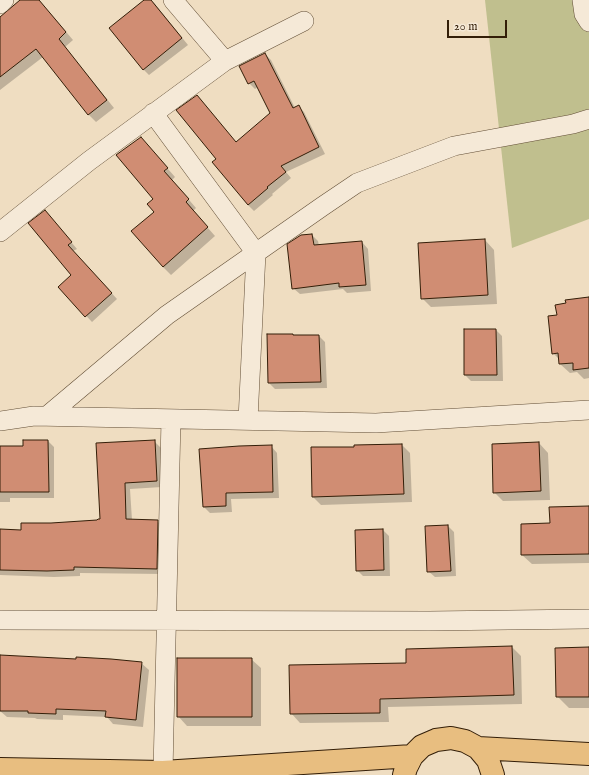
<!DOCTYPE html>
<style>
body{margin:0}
#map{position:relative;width:589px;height:775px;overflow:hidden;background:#efddc1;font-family:"IM FELL English",serif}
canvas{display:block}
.scale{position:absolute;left:447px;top:20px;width:60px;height:18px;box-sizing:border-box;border:2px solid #331e08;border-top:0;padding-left:5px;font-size:12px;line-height:14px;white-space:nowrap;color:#331e08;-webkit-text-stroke:3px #f5e9d7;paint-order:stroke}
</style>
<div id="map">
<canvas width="589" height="775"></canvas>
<div class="scale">20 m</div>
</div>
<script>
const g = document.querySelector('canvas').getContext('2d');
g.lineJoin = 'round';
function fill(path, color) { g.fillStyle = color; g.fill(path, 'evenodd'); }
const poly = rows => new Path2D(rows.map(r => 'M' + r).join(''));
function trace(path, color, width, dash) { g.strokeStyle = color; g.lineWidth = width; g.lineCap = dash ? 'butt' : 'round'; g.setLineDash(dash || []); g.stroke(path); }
fill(poly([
 [485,0,589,0,589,219,512,248]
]), '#c0bf8e');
fill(poly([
 [22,0,39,0,73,40,65,47,114,108,96,122,88,114,43,57,0,90,0,24],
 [146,0,151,0,155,4,188,45,149,75,143,69],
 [265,54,271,60,295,108,298,106,304,112,325,154,286,172,291,178,272,194,273,195,254,211,248,205,217,159,197,96,236,143,272,113,258,87,255,89,249,83],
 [141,138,175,177,172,180,196,208,193,211,215,236,171,275,163,267,154,199],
 [51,218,77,249,73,251,117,299,92,322,59,287,72,275],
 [312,235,318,241,319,246,362,242,368,249,371,291,347,293,343,289,300,294,293,288],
 [485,240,494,250,497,304,431,307,422,298],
 [589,298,589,378,584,379,577,372,570,373,560,364,560,360,553,353,558,316],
 [465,330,496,330,502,336,503,381,471,381,465,375],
 [294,336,319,336,325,342,327,388,275,389,269,383],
 [48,441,54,447,54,498,10,498,10,502,0,502,0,447,24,447],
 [154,441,161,448,162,487,130,489,132,520,157,521,163,527,162,574,80,573,80,576,54,577,0,575,0,530,22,531,51,524,101,520,97,444],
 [539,443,548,453,550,500,503,501,494,492],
 [402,445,410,453,412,502,321,505,313,497,312,448,355,448,355,446],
 [271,446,277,453,279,498,231,499,232,512,210,513,204,507],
 [589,507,589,563,532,564,522,555,522,525,551,524],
 [448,526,454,532,456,576,435,577,428,571],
 [383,530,389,536,390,576,363,576,357,570],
 [512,647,521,656,522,704,388,707,389,722,300,723,291,713,407,664],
 [589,648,589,708,569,708,557,696],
 [0,656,141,663,149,670,143,727,113,724,107,717,63,715,63,720,37,719,35,718,7,717,0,711],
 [251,659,261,668,261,726,187,726,178,716]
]), '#0003');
const building = poly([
 [20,0,39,0,66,32,59,39,107,100,88,115,36,49,0,77,0,17,20,0],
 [144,0,151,0,182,38,143,70,109,28,144,0],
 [265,53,293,108,299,105,319,147,281,166,286,172,267,187,268,188,248,205,212,162,216,159,176,110,197,95,236,142,270,113,254,81,248,84,239,66,265,53],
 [141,137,168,168,164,171,189,199,186,202,208,227,163,267,131,231,154,212,147,204,153,199,116,155,141,137],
 [45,210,72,242,68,245,112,293,85,317,58,287,71,275,28,223,45,210],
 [312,234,314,245,362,241,366,285,339,287,339,283,292,289,287,244,301,235,312,234],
 [485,239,488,295,421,299,418,243,485,239],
 [589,297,589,368,573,370,573,363,559,364,558,353,552,354,548,316,557,315,555,305,566,303,565,300,589,297],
 [464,329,496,329,497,375,464,375,464,329],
 [267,334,293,334,293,335,319,335,321,382,268,383,267,334],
 [23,440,48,440,49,492,0,492,0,446,23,446,23,440],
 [155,440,157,481,125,483,126,519,158,520,157,569,74,567,74,570,47,571,0,570,0,529,21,530,21,523,51,523,97,520,98,519,100,519,96,443,155,440],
 [539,442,541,491,493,493,492,444,539,442],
 [402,444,404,494,312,497,311,447,354,447,354,445,402,444],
 [272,445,273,492,226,493,226,506,203,507,199,449,239,446,272,445],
 [589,506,589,554,521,555,521,524,550,523,549,507,589,506],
 [448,525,451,571,427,572,425,526,448,525],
 [383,529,384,570,356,571,355,530,383,529],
 [512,646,514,695,380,699,380,713,290,714,289,665,406,663,406,649,512,646],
 [589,647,589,697,556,697,555,648,589,647],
 [0,655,76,659,76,657,111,659,142,662,136,720,105,717,106,711,56,709,56,714,28,713,28,711,0,711,0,655],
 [177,658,252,658,252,717,177,717,177,658]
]);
fill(building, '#d08d73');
trace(building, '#331e08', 1);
const minor = poly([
 [173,0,225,61],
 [582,0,584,14,589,22],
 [0,4,4,0],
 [153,113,256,253,248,420],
 [0,232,89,161,225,61,304,21],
 [47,416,167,315,323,206,357,183,454,146,573,124,589,119],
 [0,421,34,416,376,423,589,410],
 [0,620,429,621,589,619],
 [163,772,171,419]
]);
const primary = poly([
 [478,748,589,754],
 [0,769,163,772,412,756],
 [404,775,406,768,412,756,422,746,436,740,451,738,465,741,478,748,488,760,493,775]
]);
trace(minor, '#624e36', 20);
trace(primary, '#331e08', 24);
trace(minor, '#f5e9d7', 19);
trace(primary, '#e8be80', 22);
</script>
